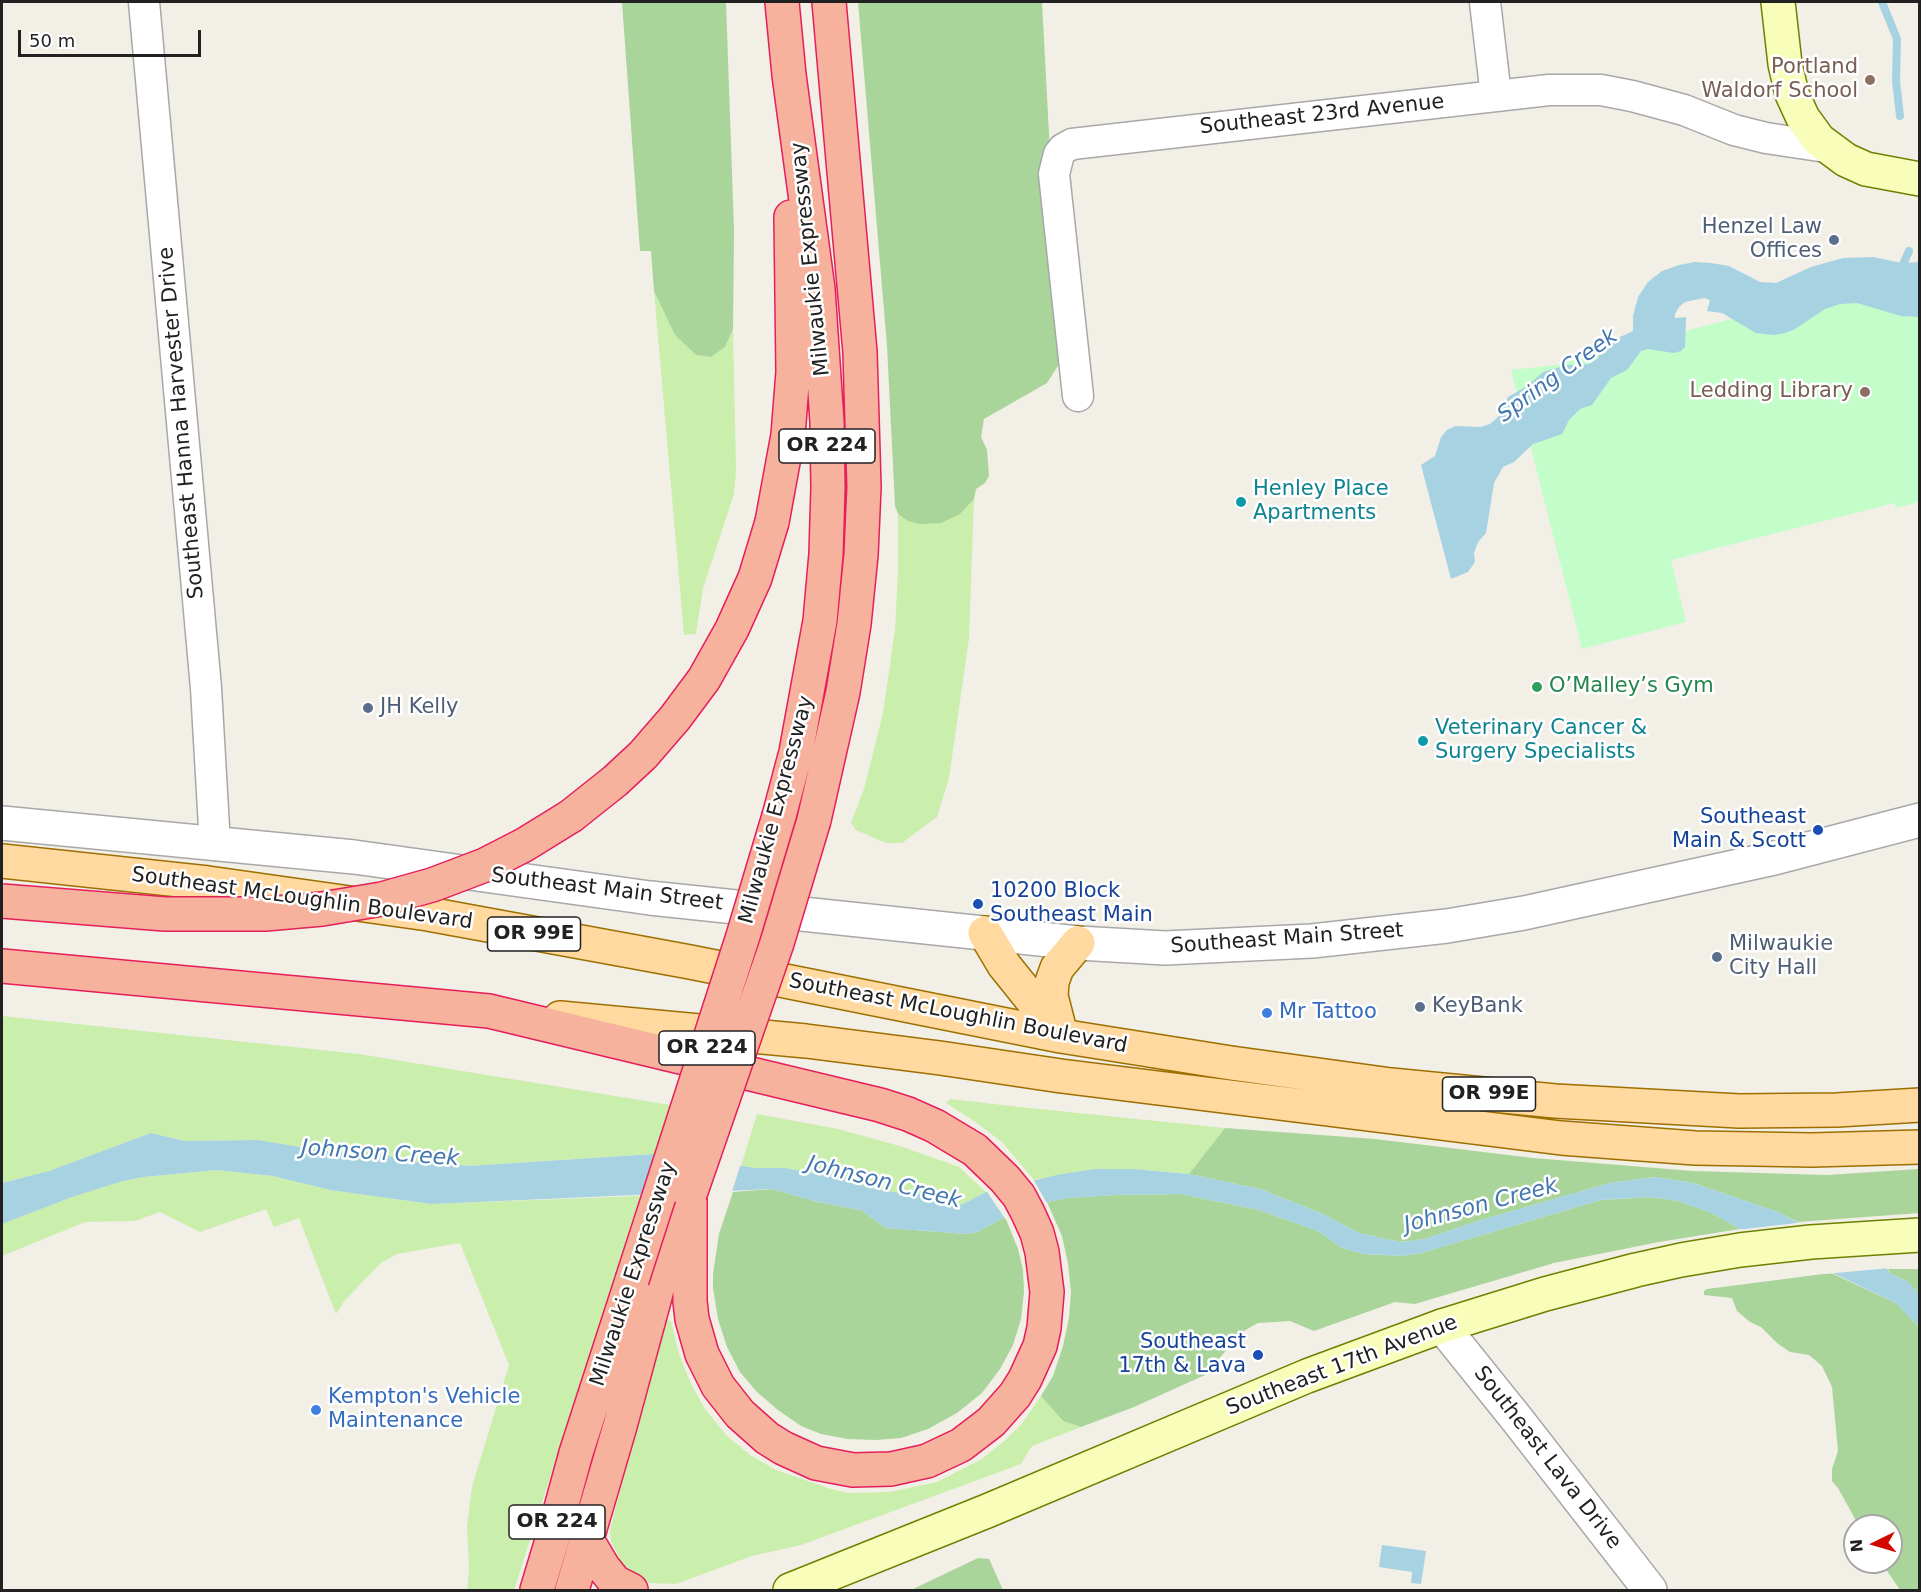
<!DOCTYPE html>
<meta charset="utf-8">
<style>
body{margin:0}
#map{position:relative;width:1921px;height:1592px;overflow:hidden;background:#f2efe7;font-family:"DejaVu Sans",sans-serif}
canvas{display:block}
.frame{position:absolute;inset:0;border:3px solid #212121;pointer-events:none}
.north{position:absolute;left:1843px;top:1514px;width:60px;height:60px;box-sizing:border-box;background:#fff;border:2px solid #a6a6a6;border-radius:50%;rotate:265deg;font-size:16px;font-weight:700;line-height:24px;text-align:center;color:#212121}
.north::after{content:'';display:block;margin:auto;width:21px;height:27px;background:#d20700;clip-path:polygon(50% 0,100% 100%,50% 72%,0 100%)}
.scale{position:absolute;left:18px;top:30px;width:183px;height:27px;box-sizing:border-box;border:3px solid #212121;border-top:0;padding-left:8px;font-size:18px;line-height:21px;white-space:nowrap;color:#212121;-webkit-text-stroke:4px #fff;paint-order:stroke}
</style>
<div id="map">
<canvas width="1921" height="1592"></canvas>
<div class="frame"></div>
<div class="north">N</div>
<div class="scale">50 m</div>
</div>
<script>
const g = document.querySelector('canvas').getContext('2d');
g.lineJoin = 'round';
function fill(path, color) { g.fillStyle = color; g.fill(path, 'evenodd'); }
const poly = rows => new Path2D(rows.map(r => 'M' + r).join(''));
function trace(path, color, width, dash) { g.strokeStyle = color; g.lineWidth = width; g.lineCap = dash ? 'butt' : 'round'; g.setLineDash(dash || []); g.stroke(path); }
function drawText(font, color, halo, rows, align = 'center') {
  g.font = font + ' "DejaVu Sans",sans-serif'; g.lineWidth = 5; g.setLineDash([]); g.textBaseline = 'middle'; g.strokeStyle = halo; g.fillStyle = color; for (const [text, x, y, turn = 0] of rows) {
    g.save(); g.translate(x, y); g.rotate((+turn || 0) * Math.PI / 180); g.textAlign = isNaN(turn) ? turn : align; if (halo) g.strokeText(text, 0, 0); g.fillText(text, 0, 0); g.restore();
  }
}
fill(poly([
 [654,291,675,335,696,355,711,357,725,347,733,329,736,470,734,494,703,588,696,634,684,635],
 [974,499,969,638,949,778,937,817,902,843,886,843,856,830,851,823,864,789,883,713,895,630,898,569,898,514,908,521,960,514],
 [2,1016,359,1054,670,1105,655,1154,468,1166,442,1162,416,1162,389,1156,318,1150,258,1140,185,1141,151,1133,49,1171,2,1183],
 [950,1099,1029,1108,1225,1128,1189,1174,1133,1169,1094,1169,1034,1180,1003,1143,977,1123,946,1103],
 [757,1114,838,1129,903,1147,959,1167,986,1192,963,1204,952,1206,928,1195,885,1191,864,1186,847,1176,817,1174,785,1168,756,1168,741,1166],
 [217,1170,273,1176,330,1190,431,1204,640,1196,514,1590,467,1590,469,1571,467,1526,472,1487,509,1365,460,1243,397,1254,381,1263,345,1300,336,1314,299,1218,274,1227,266,1209,200,1232,160,1212,135,1221,85,1222,2,1256,2,1224,72,1197,123,1181,143,1177],
 [663,1319,671,1321,679,1354,690,1382,705,1409,726,1435,750,1455,776,1470,831,1489,847,1493,890,1492,937,1482,982,1459,1003,1442,1021,1425,1041,1396,1063,1421,1081,1427,1032,1446,1021,1464,801,1545,752,1556,676,1584,650,1583,634,1576,622,1564,611,1541,610,1530]
]), '#caeeab');
fill(poly([
 [622,2,726,2,734,230,733,329,725,347,711,357,696,355,675,335,654,291,651,251,640,251],
 [858,2,1042,2,1061,361,1047,383,984,419,981,437,987,450,989,476,985,483,976,489,974,499,960,514,941,523,920,524,908,521,898,514,895,506,887,346],
 [1225,1128,1375,1139,1533,1158,1693,1171,1827,1175,1919,1169,1919,1213,1798,1222,1778,1212,1693,1183,1655,1177,1610,1183,1481,1220,1425,1239,1400,1242,1359,1233,1323,1214,1260,1189,1189,1174],
 [772,1189,818,1202,861,1210,886,1228,967,1234,977,1232,1005,1217,1018,1249,1023,1270,1024,1292,1021,1319,1013,1345,1000,1369,982,1393,957,1413,928,1429,901,1438,876,1440,848,1439,821,1434,801,1426,778,1410,757,1392,740,1372,727,1347,718,1319,713,1288,713,1274,719,1234,733,1192],
 [1181,1194,1259,1210,1318,1231,1342,1248,1364,1254,1402,1256,1421,1253,1601,1200,1650,1197,1678,1201,1712,1213,1740,1229,1659,1242,1554,1263,1415,1304,1395,1302,1314,1331,1290,1321,1258,1323,1242,1332,1205,1375,1134,1407,1081,1427,1063,1421,1041,1396,1053,1376,1063,1346,1069,1318,1071,1292,1068,1264,1062,1236,1047,1202,1068,1198,1115,1195],
 [1888,1269,1919,1269,1919,1294,1907,1281,1891,1274],
 [1831,1273,1896,1303,1919,1327,1919,1590,1900,1590,1881,1562,1891,1562,1891,1526,1859,1526,1838,1488,1832,1481,1832,1469,1838,1451,1832,1387,1822,1366,1809,1355,1790,1352,1777,1343,1761,1327,1750,1322,1737,1311,1732,1298,1704,1295,1704,1291,1707,1289],
 [978,1558,989,1559,1003,1590,911,1590]
]), '#a9d49a');
fill(poly([
 [1919,270,1919,502,1896,508,1894,503,1671,560,1686,622,1582,649,1511,370,1555,365]
]), '#c3fdca');
fill(poly([
 [1873,257,1902,263,1919,262,1919,317,1901,316,1857,303,1840,304,1825,309,1795,329,1785,333,1774,335,1756,333,1722,313,1707,311,1710,300,1704,298,1685,302,1679,307,1675,314,1675,318,1686,317,1685,347,1681,351,1674,353,1648,349,1641,351,1627,370,1611,378,1592,405,1580,409,1569,420,1562,434,1533,444,1514,462,1503,467,1494,483,1486,533,1478,542,1474,553,1475,562,1468,572,1451,579,1421,465,1435,456,1441,437,1447,430,1455,426,1481,427,1490,424,1498,417,1508,397,1527,386,1543,372,1567,365,1589,364,1597,359,1607,343,1633,331,1633,316,1638,297,1648,282,1662,271,1679,265,1695,262,1711,263,1729,266,1760,282,1776,283,1811,267,1843,258],
 [151,1133,185,1141,258,1140,318,1150,389,1156,416,1162,442,1162,468,1166,655,1154,756,1168,785,1168,817,1174,847,1176,864,1186,885,1191,928,1195,952,1206,963,1204,986,1192,1057,1175,1094,1169,1133,1169,1189,1174,1260,1189,1323,1214,1359,1233,1400,1242,1425,1239,1481,1220,1610,1183,1655,1177,1693,1183,1778,1212,1887,1269,1891,1274,1907,1281,1919,1294,1919,1327,1896,1303,1740,1229,1712,1213,1678,1201,1650,1197,1601,1200,1421,1253,1402,1256,1364,1254,1342,1248,1318,1231,1259,1210,1181,1194,1115,1195,1068,1198,1047,1202,1005,1217,977,1232,967,1234,886,1228,861,1210,818,1202,772,1189,431,1204,330,1190,273,1176,217,1170,143,1177,123,1181,72,1197,2,1224,2,1183,49,1171],
 [1382,1545,1426,1551,1421,1584,1411,1583,1412,1572,1379,1567]
]), '#a6d2e2');
fill(poly([
 [658,1151,741,1163,731,1195,643,1199],
 [1032,1177,1048,1205,1006,1220,985,1189],
 [1805,1222,1889,1266,1890,1268,1825,1274,1736,1230]
]), '#f2efe7');
trace(poly([
 [1882,2,1897,39,1896,81,1900,116],
 [1900,271,1909,251]
]), '#a6d2e2', 8);
const minor = poly([
 [144,2,206,688,215,845],
 [1485,2,1496,96],
 [1078,396,1054,174,1059,154,1063,149,1072,144,1549,90,1601,90,1632,96,1684,110,1734,130,1766,138,1826,147]
]);
const tertiary = poly([
 [2,823,354,857,650,898,1078,943,1165,948,1312,941,1447,926,1524,913,1770,859,1920,820],
 [1442,1326,1516,1418,1650,1590]
]);
const secondary = poly([
 [1778,2,1785,64,1792,94,1803,118,1819,140,1846,160,1866,169,1920,179],
 [790,1590,987,1511,1307,1376,1442,1326,1545,1294,1636,1270,1681,1260,1740,1250,1811,1242,1920,1235]
]);
const primary = poly([
 [2,861,208,883,428,914,690,962,1061,1036,1231,1063,1391,1085,1555,1101,1739,1111,1837,1110,1920,1105],
 [985,933,1004,965,1061,1036],
 [560,1018,806,1041,940,1058,1061,1076,1561,1138,1695,1148,1812,1150,1920,1147],
 [1060,1031,1051,996,1052,982,1057,968,1078,943]
]);
const trunk = poly([
 [772,522,788,435,793,372,791,217],
 [779,816,796,752,820,621,826,554,828,488,827,422,818,289,789,75,782,2],
 [814,820,843,692,854,624,861,555,864,487,860,352,829,2],
 [2,966,489,1011,880,1105,908,1114,935,1126,975,1150,1005,1179,1019,1196,1028,1213,1037,1233,1042,1252,1047,1292,1044,1328,1040,1346,1025,1379,1015,1395,991,1422,961,1445,927,1461,891,1469,853,1470,816,1463,783,1448,767,1438,740,1414,718,1386,702,1354,692,1319,690,1301,690,1194],
 [587,1540,603,1567,615,1582,631,1590],
 [537,1590,553,1537,576,1453,632,1280],
 [572,1590,620,1426,659,1282,682,1218]
]);
trace(minor, '#a8a8a8', 33);
trace(tertiary, '#a8a8a8', 36);
trace(secondary, '#6e8000', 36);
trace(primary, '#9e6f00', 36);
trace(trunk, '#e61e5c', 36);
trace(minor, '#fff', 30);
trace(tertiary, '#fff', 33);
trace(secondary, '#f8fdba', 33);
trace(primary, '#ffd99f', 33);
trace(trunk, '#f6b29c', 33);
const trunkBridge = poly([
 [2,901,165,914,265,914,322,909,382,899,432,885,485,865,524,845,571,816,615,781,643,755,675,718,704,679,732,629,755,578,772,522],
 [690,1194,777,943,814,820],
 [632,1280,743,936,779,816]
]);
trace(trunkBridge, '#e61e5c', 36, []);
trace(trunkBridge, '#f6b29c', 33);
for (const [x, y, r, color] of [
 [1870,80,6,"#8d6e63"],
 [1834,240,6,"#5c6f8a"],
 [1865,392,6,"#8d6e63"],
 [1241,502,6,"#0f9aa8"],
 [1537,687,6,"#2e9e5b"],
 [368,708,6,"#5c6f8a"],
 [1423,741,6,"#0f9aa8"],
 [1818,830,6,"#1a4fb4"],
 [978,904,6,"#1a4fb4"],
 [1717,957,6,"#5c6f8a"],
 [1420,1007,6,"#5c6f8a"],
 [1267,1013,6,"#3f7fe0"],
 [1258,1355,6,"#1a4fb4"],
 [316,1410,6,"#3f7fe0"]
]) { const dot = new Path2D(); dot.arc(x, y, r, 0, 2 * Math.PI); g.fillStyle = color; g.fill(dot); trace(dot, '#fff', 2); }
for (const [x, y, w] of [
 [827,446,96],
 [534,934,93],
 [707,1048,96],
 [1489,1094,93],
 [557,1522,96]
]) { const box = new Path2D(); box.roundRect(x - w / 2, y - 17, w, 34, 4.5); g.fillStyle = '#fff'; g.fill(box); trace(box, '#212121', 1.5); }
drawText('bold 20px', '#212121', null, [
 ["OR 224",827,446],
 ["OR 99E",534,934],
 ["OR 224",707,1048],
 ["OR 99E",1489,1094],
 ["OR 224",557,1522]
]);
drawText('21px', '#785e54', '#fff', [
 ["Portland",1858,68],
 ["Waldorf School",1858,92],
 ["Ledding Library",1853,392]
], 'right');
drawText('21px', '#212121', '#fff', [
 ["Southeast 23rd Avenue",1322,115,-6],
 ["Milwaukie Expressway",811,259,-96],
 ["Southeast Hanna Harvester Drive",182,423,-95],
 ["Milwaukie Expressway",777,810,-75],
 ["Southeast Main Street",607,890,7],
 ["Southeast McLoughlin Boulevard",302,899,8],
 ["Southeast Main Street",1287,939,-4],
 ["Southeast McLoughlin Boulevard",958,1014,11],
 ["Milwaukie Expressway",634,1274,-72],
 ["Southeast 17th Avenue",1342,1366,-21],
 ["Southeast Lava Drive",1547,1458,52]
]);
drawText('21px', '#4e5e75', '#fff', [
 ["Henzel Law",1822,228,"right"],
 ["Offices",1822,252,"right"],
 ["JH Kelly",380,708],
 ["Milwaukie",1729,945],
 ["City Hall",1729,969],
 ["KeyBank",1432,1007]
], 'left');
drawText('21px', '#0d838f', '#fff', [
 ["Henley Place",1253,490],
 ["Apartments",1253,514],
 ["Veterinary Cancer &",1435,729],
 ["Surgery Specialists",1435,753]
], 'left');
drawText('21px', '#27864d', '#fff', [
 ["O’Malley’s Gym",1549,687]
], 'left');
drawText('21px', '#164399', '#fff', [
 ["Southeast",1806,818],
 ["Main & Scott",1806,842],
 ["10200 Block",990,892,"left"],
 ["Southeast Main",990,916,"left"],
 ["Southeast",1246,1343],
 ["17th & Lava",1246,1367]
], 'right');
drawText('21px', '#366cbe', '#fff', [
 ["Mr Tattoo",1279,1013],
 ["Kempton's Vehicle",328,1398],
 ["Maintenance",328,1422]
], 'left');
drawText('italic 22px', '#4377b0', '#fff', [
 ["Spring Creek",1558,376,-36],
 ["Johnson Creek",380,1154,4],
 ["Johnson Creek",884,1183,14],
 ["Johnson Creek",1481,1206,-15]
]);
</script>
